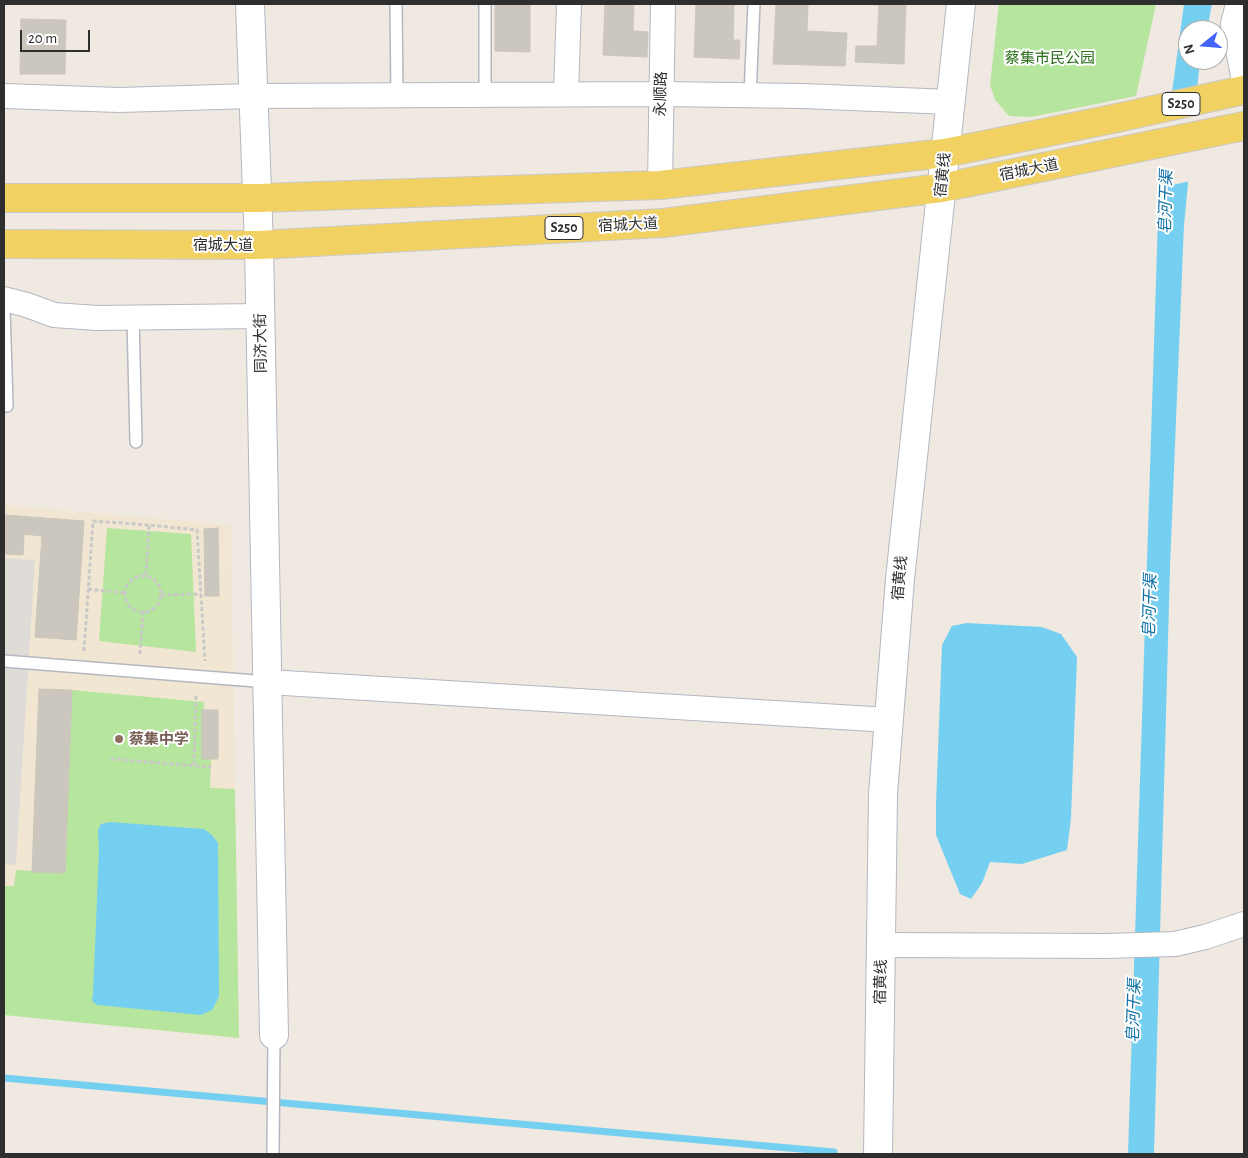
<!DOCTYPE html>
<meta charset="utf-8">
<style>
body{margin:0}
#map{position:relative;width:1248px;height:1158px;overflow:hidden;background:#efe9e1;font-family:"Alegreya Sans",sans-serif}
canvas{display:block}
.frame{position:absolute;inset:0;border:5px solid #2e2e2e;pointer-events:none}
.north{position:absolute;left:1178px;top:20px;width:50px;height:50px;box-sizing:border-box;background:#fff;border:1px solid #ababab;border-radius:50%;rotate:253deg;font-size:14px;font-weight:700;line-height:20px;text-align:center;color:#2e2e2e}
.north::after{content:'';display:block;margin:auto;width:18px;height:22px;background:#4264fb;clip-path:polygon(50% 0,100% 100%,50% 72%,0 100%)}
.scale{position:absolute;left:20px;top:30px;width:70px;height:22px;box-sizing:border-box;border:2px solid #2e2e2e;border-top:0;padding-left:6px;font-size:15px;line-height:18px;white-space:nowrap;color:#2e2e2e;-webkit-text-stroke:4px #fff;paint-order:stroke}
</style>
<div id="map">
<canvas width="1248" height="1158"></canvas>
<div class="frame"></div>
<div class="north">N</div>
<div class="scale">20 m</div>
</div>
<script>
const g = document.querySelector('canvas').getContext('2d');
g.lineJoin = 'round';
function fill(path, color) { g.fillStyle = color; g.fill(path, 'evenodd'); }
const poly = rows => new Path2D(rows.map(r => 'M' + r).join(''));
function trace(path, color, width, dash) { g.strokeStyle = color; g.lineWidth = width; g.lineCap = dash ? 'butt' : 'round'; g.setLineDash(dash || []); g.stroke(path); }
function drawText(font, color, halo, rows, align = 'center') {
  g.font = font + ' "Alegreya Sans","Noto Sans SC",sans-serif'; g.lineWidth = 4; g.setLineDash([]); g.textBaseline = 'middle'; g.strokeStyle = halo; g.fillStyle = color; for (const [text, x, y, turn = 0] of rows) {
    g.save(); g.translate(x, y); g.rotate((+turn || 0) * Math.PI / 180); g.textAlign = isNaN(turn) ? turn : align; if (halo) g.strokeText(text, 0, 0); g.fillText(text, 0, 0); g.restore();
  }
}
fill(poly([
 [4,505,231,525,239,1038,4,1015]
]), '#f0e6d1');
fill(poly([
 [999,4,1156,4,1136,96,1031,117,1009,116,995,100,990,85],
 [107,528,191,534,196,652,99,641],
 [72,690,204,702,202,759,211,759,210,788,235,789,239,1038,4,1015,4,886,14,886,16,870,65,873]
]), '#b6e59e');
fill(poly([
 [4,558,35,560,16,865,4,864]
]), '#dfdcd8');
fill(poly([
 [1184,4,1212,4,1207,30,1188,30,1188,60,1201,60,1199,69,1184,225,1170,567,1154,1154,1128,1154,1159,188],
 [967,623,1042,627,1061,634,1077,657,1071,818,1067,850,1022,864,990,862,982,883,971,899,960,894,936,835,936,804,942,645,952,626],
 [110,822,204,829,212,835,218,843,219,997,212,1010,201,1015,97,1005,93,1002,92,998,93,994,99,850,98,830,101,824]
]), '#75cff0');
fill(poly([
 [1200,88,1191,181,1157,188,1169,94]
]), '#efe9e1');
trace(poly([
 [4,1078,834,1152,834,1154]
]), '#75cff0', 7);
const building = poly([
 [495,4,530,4,530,52,495,51,495,4],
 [605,4,634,4,633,31,648,32,647,57,603,55,605,4],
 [696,4,734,4,733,40,740,40,739,59,694,57,696,4],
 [776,4,808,4,807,31,847,33,845,66,773,64,776,4],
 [862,4,906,4,904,64,855,62,856,46,877,46,879,5,862,4],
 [21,19,66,20,65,74,20,74,21,19],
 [4,515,84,521,76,640,35,637,42,536,24,534,23,555,4,554,4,515],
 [218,528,219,596,205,596,204,529,218,528],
 [39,689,72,690,65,873,32,872,39,689],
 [202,710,218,710,218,759,202,759,202,710]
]);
fill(building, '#cbc7bf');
trace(building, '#cbc5ba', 1);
const lane = poly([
 [396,4,397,95],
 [485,4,485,95],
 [750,95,754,4],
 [4,308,7,406],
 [133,318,136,442],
 [4,661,268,682],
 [273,1154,274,1035]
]);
const street = poly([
 [1238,4,1233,24,1244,81],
 [566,94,569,4],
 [4,96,119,100,252,96,661,94,802,96,951,102],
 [660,185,663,4],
 [4,299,27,305,54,315,97,318,261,316],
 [268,682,889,720],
 [882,945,1105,946,1175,944,1205,937,1244,924]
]);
const secondary = poly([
 [250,4,259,245,274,1035],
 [878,1154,883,794,900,579,961,4]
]);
const primary = poly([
 [4,198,258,198,660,185,945,153,1117,118,1244,90],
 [4,244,259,245,663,223,941,188,1244,126]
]);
trace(lane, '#b4b7c1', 14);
trace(street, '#b4b7c1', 26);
trace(secondary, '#b4b7c1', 30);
trace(primary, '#c9c9c9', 30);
trace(poly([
 [146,575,149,525],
 '125 594a18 18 0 1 1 36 0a18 18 0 1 1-36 0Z',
 [88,589,124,593],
 [161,595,201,594],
 [84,651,93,521,149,525,197,530,205,661],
 [140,654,143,612],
 [111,759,211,767],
 [194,765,196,694]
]), '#c9c9c9', 3, [4, 2.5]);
trace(lane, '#fff', 11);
trace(street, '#fff', 24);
trace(secondary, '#fff', 28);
trace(primary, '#f2d163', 28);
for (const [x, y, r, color] of [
 [119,739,5,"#8d6e63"]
]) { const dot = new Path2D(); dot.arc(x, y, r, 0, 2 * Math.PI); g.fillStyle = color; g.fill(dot); trace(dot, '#fff', 2); }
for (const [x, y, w] of [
 [1181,104,38],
 [564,228,38]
]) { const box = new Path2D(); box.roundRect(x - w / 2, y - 11.5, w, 23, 4); g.fillStyle = '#fff'; g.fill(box); trace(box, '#2e2e2e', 1); }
drawText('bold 14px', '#2e2e2e', null, [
 ["S250",1181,104],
 ["S250",564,228]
]);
drawText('15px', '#2c6e1b', '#fff', [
 ["蔡集市民公园",1050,58]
]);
drawText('15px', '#2e2e2e', '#fff', [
 ["永顺路",661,94,-89],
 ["宿城大道",1029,170,-11],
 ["宿黄线",943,175,-84],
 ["宿城大道",628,225,-3],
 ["宿城大道",223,245],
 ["同济大街",261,343,-91],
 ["宿黄线",900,578,-85],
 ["宿黄线",881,982,-89]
]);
drawText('bold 15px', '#785e54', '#fff', [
 ["蔡集中学",129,739]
], 'left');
drawText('italic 16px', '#0d6fa3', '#fff', [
 ["皂河干渠",1166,202,-88],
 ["皂河干渠",1150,606,-88],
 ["皂河干渠",1134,1011,-88]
]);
</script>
